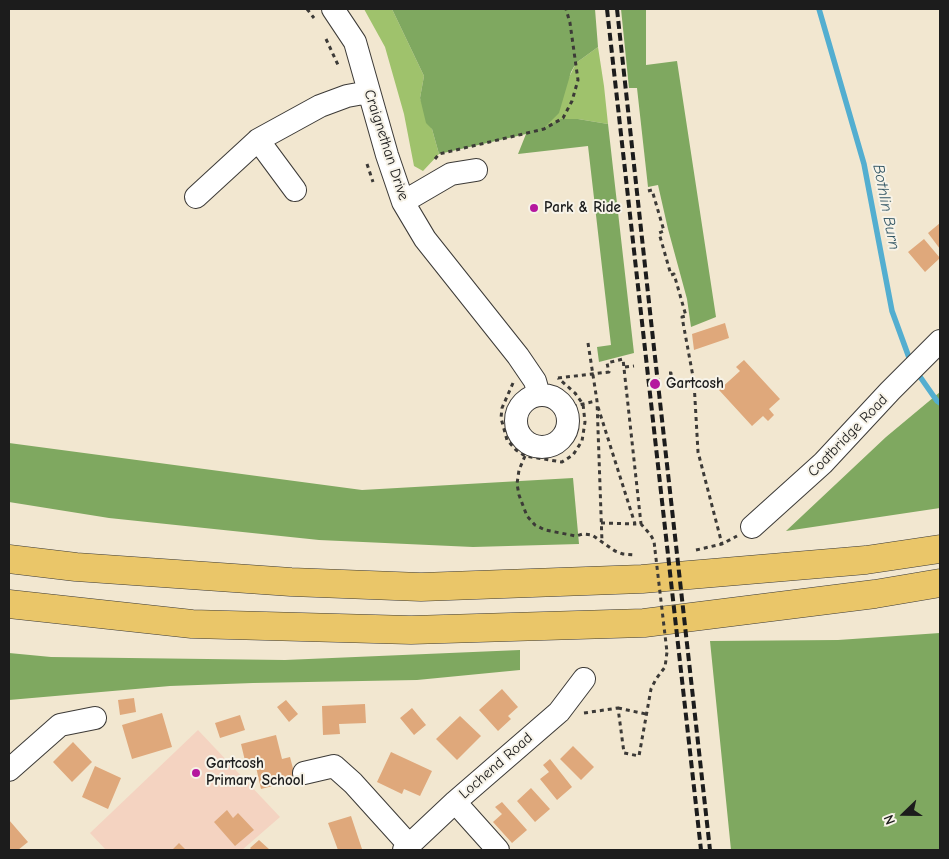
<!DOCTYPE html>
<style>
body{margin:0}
#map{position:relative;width:949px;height:859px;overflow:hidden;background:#f2e7d0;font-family:"Comic Neue",sans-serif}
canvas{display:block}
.frame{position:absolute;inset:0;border:10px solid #1c1c1c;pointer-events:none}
.north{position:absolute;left:879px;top:789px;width:50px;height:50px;-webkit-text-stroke:4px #f7f3e8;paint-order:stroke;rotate:248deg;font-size:14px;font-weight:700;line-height:20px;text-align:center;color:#1c1c1c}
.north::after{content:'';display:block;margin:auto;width:18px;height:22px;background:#1c1c1c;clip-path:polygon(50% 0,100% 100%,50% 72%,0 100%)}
</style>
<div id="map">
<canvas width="949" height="859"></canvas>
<div class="frame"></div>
<div class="north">N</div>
</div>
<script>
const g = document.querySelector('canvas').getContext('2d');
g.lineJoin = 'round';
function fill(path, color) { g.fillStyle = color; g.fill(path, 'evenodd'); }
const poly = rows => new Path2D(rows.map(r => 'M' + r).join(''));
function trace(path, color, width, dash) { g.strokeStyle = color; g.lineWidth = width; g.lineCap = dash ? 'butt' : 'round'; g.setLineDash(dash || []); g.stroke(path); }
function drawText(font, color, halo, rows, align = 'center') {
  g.font = font + ' "Comic Neue",sans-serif'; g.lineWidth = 4; g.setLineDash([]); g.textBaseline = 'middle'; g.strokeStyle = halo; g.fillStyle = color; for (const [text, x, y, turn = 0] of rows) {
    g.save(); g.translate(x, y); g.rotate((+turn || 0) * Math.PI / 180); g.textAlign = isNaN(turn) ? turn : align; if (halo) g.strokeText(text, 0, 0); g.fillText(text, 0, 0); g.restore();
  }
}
fill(poly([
 [198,730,280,817,242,850,106,850,90,833]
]), '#f4d3c1');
fill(poly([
 [364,9,392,9,424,76,420,98,432,129,439,154,423,171,414,166,404,114,385,47],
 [598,47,604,86,608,124,578,119,544,129,576,63]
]), '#9fc26c');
fill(poly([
 [392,9,595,9,598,47,576,63,571,72,559,113,545,127,561,119,578,119,608,124,634,353,599,362,597,347,611,345,588,146,518,154,526,134,439,154,432,129,426,123,420,98,424,76],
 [621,9,646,9,646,65,677,61,716,317,691,327,687,299,668,229,658,185,648,187,637,88,629,88],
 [940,392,940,508,786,531,886,437],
 [9,443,362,490,573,478,579,544,473,547,319,540,109,518,9,502],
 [940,633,940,850,731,850,710,641,838,640],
 [520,650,520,670,417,680,253,683,170,686,9,700,9,653,51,657,285,660]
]), '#7fa860');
trace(poly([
 [819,9,864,164,892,311,911,363],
 [916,371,937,401,940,403]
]), '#53aed0', 5.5);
fill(poly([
 [940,223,940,249,928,233],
 [924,239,940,258,925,272,908,252],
 [725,323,729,338,694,350,692,334],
 [744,360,780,399,769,409,774,415,768,421,763,416,752,426,719,390,740,371,736,367],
 [502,689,518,707,508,716,511,719,498,731,479,710],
 [134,698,136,712,120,715,118,700],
 [286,700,298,714,289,722,277,707],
 [365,704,366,723,339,724,340,734,323,735,322,706],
 [412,708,426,725,414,735,400,718],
 [162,713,172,747,132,759,122,725],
 [240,715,245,730,220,738,215,723],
 [460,716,481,736,457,760,436,739],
 [276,735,282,759,290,757,296,780,261,789,256,767,247,769,241,744],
 [73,742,92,762,72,782,53,762],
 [573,746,594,767,581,780,560,759],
 [391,752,432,771,420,796,404,789,402,794,377,782],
 [550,759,572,787,557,800,540,779,549,772,543,765],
 [95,766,121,778,108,809,82,797],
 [531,788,550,809,535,822,517,801],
 [502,802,527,830,512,843,493,822,502,814,495,807],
 [227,810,233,818,238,813,254,830,235,846,214,822],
 [351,816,362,849,338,850,328,823],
 [9,820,28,842,18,850,9,850],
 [259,840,270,850,252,850,250,848],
 [179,843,186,850,172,850]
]), '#dfa87b');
const minor = poly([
 [333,9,355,42,387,155,403,202,425,239,518,356,535,381,539,395],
 [258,140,295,190],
 [196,197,258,140,320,106,347,96,369,92],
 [403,202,451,174,476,170],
 '516 421a26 26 0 1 1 52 0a26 26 0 1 1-52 0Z',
 [752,527,823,463,890,391,940,341],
 [9,770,60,725,95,718],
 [304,773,334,766,353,783,409,845],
 [455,802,498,850],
 [404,850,455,802,559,712,584,679]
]);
const highway = poly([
 [9,559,76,567,291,582,421,587,642,579,866,560,940,549],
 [9,604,192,624,411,630,644,623,875,594,940,583]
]);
trace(minor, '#3c3a37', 24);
trace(highway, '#3c3a37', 29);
trace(poly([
 [307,9,314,18],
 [326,39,339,67],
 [435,159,439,154,544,129,563,118,572,101,578,80,570,23,566,9],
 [367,164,373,182],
 [648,191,652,190,664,231,659,233,671,275,674,274,686,316,682,317,694,382,698,452,722,544],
 [588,343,597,401,602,542],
 [625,367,634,366],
 [669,373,671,373,672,385,694,382],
 [558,378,609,372,607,363,623,359,641,524],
 [513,383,502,408,501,418,507,440,516,450,525,456,562,462,573,455,582,441,585,422,583,404,575,393,558,378],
 [598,407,635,524,641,524,650,534,654,541,655,550],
 [565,408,596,401],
 [525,456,519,470,517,484,519,495,527,516,535,525,545,530,576,536,583,534,592,535,615,551,623,554,636,555],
 [601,523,635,524],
 [696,550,722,544,737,536],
 [618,708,646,714],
 [584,713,618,708,624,753,639,756,651,689,656,679,665,667,667,652]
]), '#3c3a37', 3, [4, 4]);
trace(minor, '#fff', 22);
trace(highway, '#eac669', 28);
trace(poly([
 [607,9,701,850],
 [617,9,652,330,710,850]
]), '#1c1c1c', 4, [8, 4]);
trace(poly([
 [655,550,667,652]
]), '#3c3a37', 3, [4, 4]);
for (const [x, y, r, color] of [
 [534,208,5,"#b5179e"],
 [655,384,6,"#b5179e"],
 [196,773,5,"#b5179e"]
]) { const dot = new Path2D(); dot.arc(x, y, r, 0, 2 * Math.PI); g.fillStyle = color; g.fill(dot); trace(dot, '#f7f3e8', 2); }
drawText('15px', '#1c1c1c', '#f7f3e8', [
 ["Craignethan Drive",386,145,72],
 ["Coatbridge Road",848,436,-46],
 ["Lochend Road",496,766,-41]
]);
drawText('bold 15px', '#1c1c1c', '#f7f3e8', [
 ["Park & Ride",544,208],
 ["Gartcosh",666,384],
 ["Gartcosh",206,764],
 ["Primary School",206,781]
], 'left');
drawText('italic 16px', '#325664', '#f7f3e8', [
 ["Bothlin Burn",886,207,79]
]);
</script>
